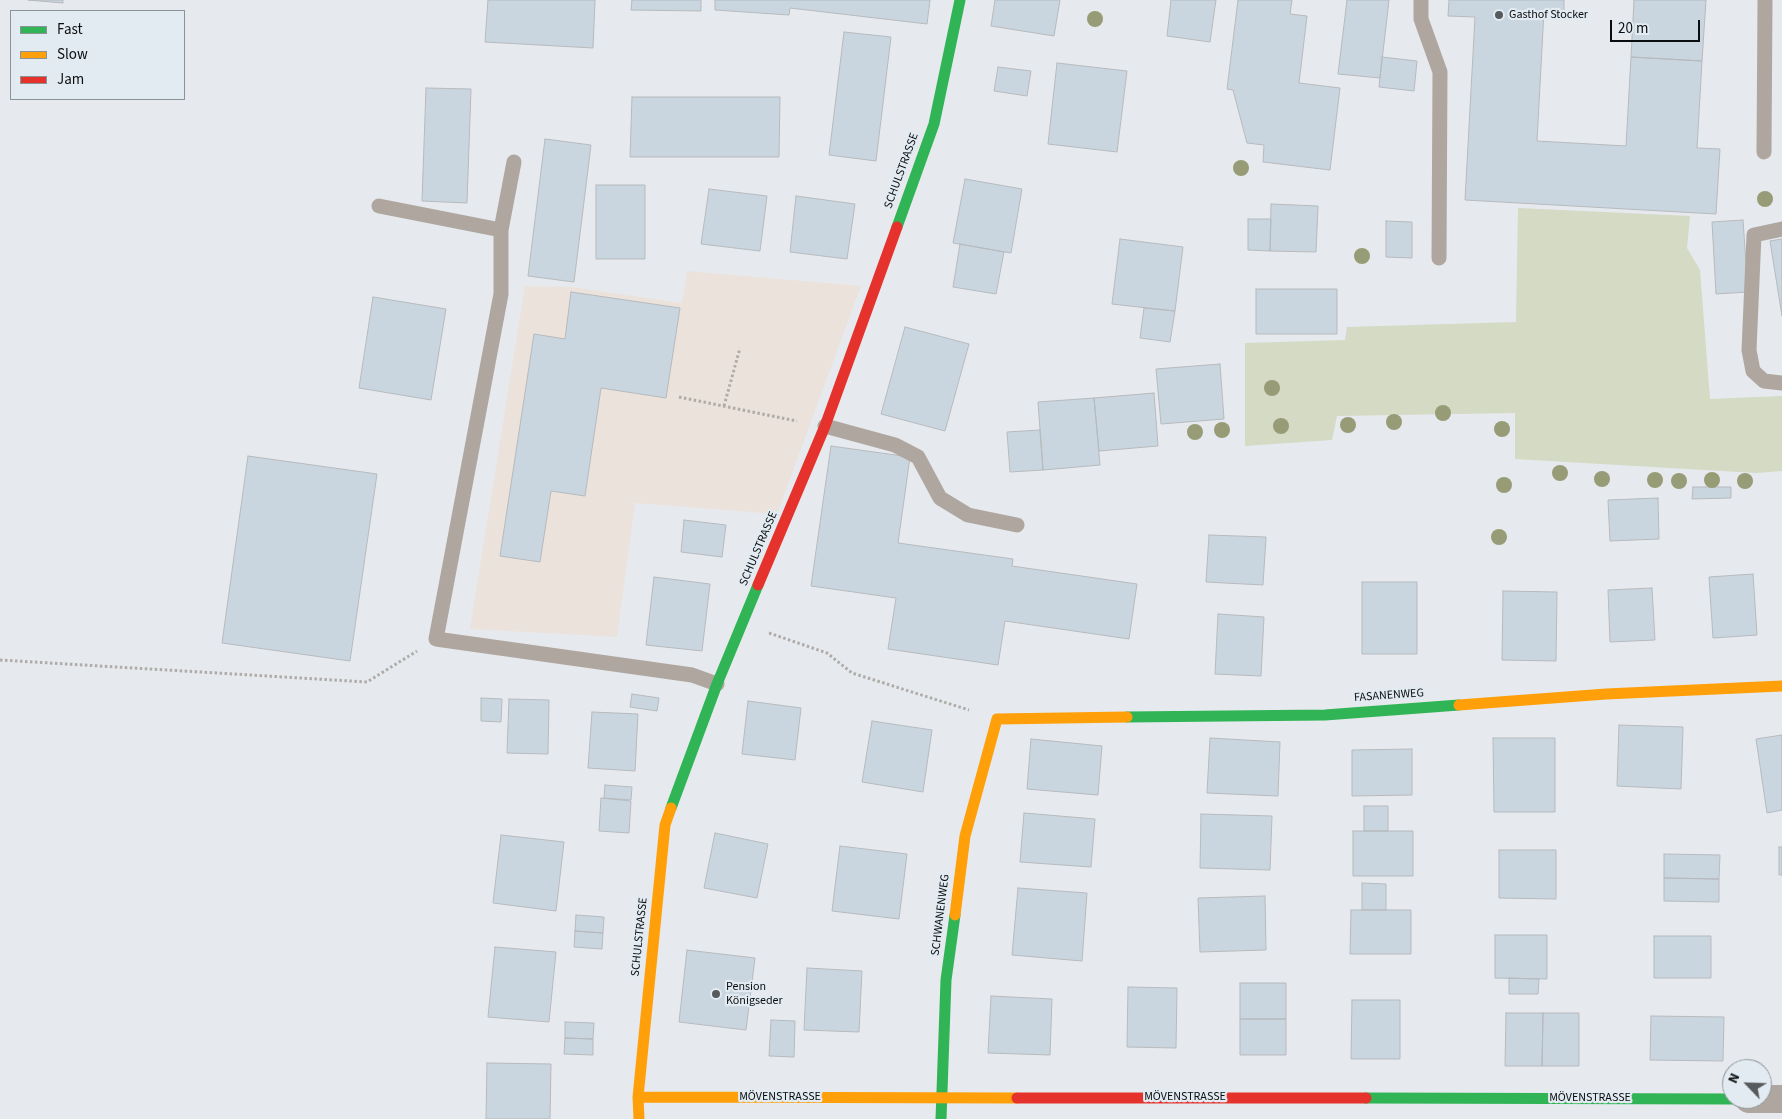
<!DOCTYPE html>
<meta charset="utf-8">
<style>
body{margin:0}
#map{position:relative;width:1782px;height:1119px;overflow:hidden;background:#e6eaee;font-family:"Source Sans 3",sans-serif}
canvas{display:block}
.legend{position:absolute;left:10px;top:10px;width:175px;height:90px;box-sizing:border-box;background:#e2ebf1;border:1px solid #8c9397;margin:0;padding:6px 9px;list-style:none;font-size:15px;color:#0b0e10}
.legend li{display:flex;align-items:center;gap:10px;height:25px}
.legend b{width:25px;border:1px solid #8c9397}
.north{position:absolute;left:1722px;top:1059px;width:50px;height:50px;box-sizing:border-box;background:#e2ebf1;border:1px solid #8c9397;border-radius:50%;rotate:294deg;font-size:14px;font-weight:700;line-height:20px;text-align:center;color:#0b0e10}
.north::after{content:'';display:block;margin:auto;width:18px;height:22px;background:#585b5e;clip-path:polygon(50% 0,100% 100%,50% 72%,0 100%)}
.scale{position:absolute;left:1610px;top:20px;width:90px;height:22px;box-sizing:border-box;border:2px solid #0b0e10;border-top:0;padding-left:6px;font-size:15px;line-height:18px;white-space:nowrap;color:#0b0e10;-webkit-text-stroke:4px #e2ebf1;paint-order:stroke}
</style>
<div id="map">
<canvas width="1782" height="1119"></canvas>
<ul class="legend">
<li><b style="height:6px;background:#30b455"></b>Fast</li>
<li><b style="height:6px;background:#ff9f0a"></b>Slow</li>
<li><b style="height:6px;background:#e5322d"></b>Jam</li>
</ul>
<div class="north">N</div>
<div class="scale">20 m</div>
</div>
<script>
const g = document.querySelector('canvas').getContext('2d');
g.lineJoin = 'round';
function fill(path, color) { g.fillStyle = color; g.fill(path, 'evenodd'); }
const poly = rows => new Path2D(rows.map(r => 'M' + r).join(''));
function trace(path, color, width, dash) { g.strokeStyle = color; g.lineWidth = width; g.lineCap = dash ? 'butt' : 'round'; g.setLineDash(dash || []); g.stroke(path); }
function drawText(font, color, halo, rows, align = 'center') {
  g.font = font + ' "Source Sans 3",sans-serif'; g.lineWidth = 4.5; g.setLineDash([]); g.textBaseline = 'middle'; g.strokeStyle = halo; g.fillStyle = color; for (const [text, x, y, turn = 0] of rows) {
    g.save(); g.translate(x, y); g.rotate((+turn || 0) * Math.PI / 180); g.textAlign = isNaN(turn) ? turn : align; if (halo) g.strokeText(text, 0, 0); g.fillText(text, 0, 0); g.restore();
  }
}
fill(poly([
 [687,271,861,286,777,514,635,503,617,637,470,629,525,286,571,287,682,303]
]), '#ebe2db');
fill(poly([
 [1518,208,1690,216,1687,248,1700,270,1710,399,1782,396,1782,471,1756,473,1515,459,1515,413,1337,416,1332,440,1245,446,1245,343,1345,340,1347,327,1516,322]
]), '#d4dac3');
const building = poly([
 [28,0,63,0,63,3,28,0],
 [488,0,595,0,593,48,485,42,488,0],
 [632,0,701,0,701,11,631,10,632,0],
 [715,0,930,0,927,24,790,8,789,15,715,10,715,0],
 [995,0,1060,0,1054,36,991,26,995,0],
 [1171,0,1216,0,1210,42,1167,36,1171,0],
 [1238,0,1292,0,1290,14,1307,16,1299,83,1340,88,1330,170,1263,162,1264,145,1247,143,1233,90,1227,89,1238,0],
 [1347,0,1389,0,1380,78,1338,74,1347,0],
 [1449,0,1564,0,1564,12,1544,11,1537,141,1626,146,1631,57,1702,61,1697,148,1720,149,1716,214,1465,200,1475,17,1448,16,1449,0],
 [1634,0,1706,0,1702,61,1631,57,1634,0],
 [844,32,891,37,876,161,829,155,844,32],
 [1382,57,1417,61,1414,91,1379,87,1382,57],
 [1057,63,1127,71,1117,152,1048,144,1057,63],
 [998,67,1031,71,1027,96,994,91,998,67],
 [426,88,471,89,467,203,422,201,426,88],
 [632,97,780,97,779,157,630,157,632,97],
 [545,139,591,145,574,282,528,276,545,139],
 [965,179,1022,189,1011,253,953,243,965,179],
 [596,185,645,185,645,259,596,259,596,185],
 [709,189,767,196,760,251,701,244,709,189],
 [796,196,855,204,847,259,790,252,796,196],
 [1271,204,1318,206,1316,252,1270,251,1271,204],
 [1248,219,1271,219,1270,251,1248,250,1248,219],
 [1743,220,1748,292,1716,294,1712,222,1743,220],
 [1386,221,1412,222,1412,258,1386,257,1386,221],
 [1120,239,1183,247,1175,311,1112,304,1120,239],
 [1782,239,1782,316,1770,241,1782,239],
 [960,244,1004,252,996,294,953,287,960,244],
 [1256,289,1337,289,1337,334,1256,334,1256,289],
 [571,292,680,308,666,398,601,388,585,496,551,491,540,562,500,556,534,334,565,339,571,292],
 [373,297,446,309,431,400,359,388,373,297],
 [1144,308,1175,311,1170,342,1140,338,1144,308],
 [905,327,969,344,945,431,881,414,905,327],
 [1220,364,1224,419,1161,424,1156,369,1220,364],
 [1154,393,1158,446,1099,451,1094,398,1154,393],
 [1094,398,1100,465,1043,470,1038,402,1094,398],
 [1040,430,1043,470,1010,472,1007,432,1040,430],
 [831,446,910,457,898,543,1013,559,1012,566,1137,584,1129,639,1005,621,998,665,888,649,896,598,811,586,831,446],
 [248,456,377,474,350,661,222,643,248,456],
 [1693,487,1731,487,1731,498,1692,499,1693,487],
 [1658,498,1659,539,1610,541,1608,500,1658,498],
 [684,520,726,525,722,557,681,552,684,520],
 [1209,535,1266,537,1263,585,1206,582,1209,535],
 [1753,574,1757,635,1713,638,1709,577,1753,574],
 [654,577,710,584,702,651,646,645,654,577],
 [1362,582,1417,582,1417,654,1362,654,1362,582],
 [1652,588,1655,640,1610,642,1608,590,1652,588],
 [1503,591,1557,592,1556,661,1502,660,1503,591],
 [1218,614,1264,617,1261,676,1215,674,1218,614],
 [632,694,659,698,657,711,630,707,632,694],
 [481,698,502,699,501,722,481,721,481,698],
 [509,699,549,700,548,754,507,753,509,699],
 [748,701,801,708,795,760,742,754,748,701],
 [592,712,638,714,635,771,588,768,592,712],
 [872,721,932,730,923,792,862,782,872,721],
 [1619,725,1683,727,1681,789,1617,786,1619,725],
 [1782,735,1782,810,1767,813,1756,739,1782,735],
 [1210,738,1280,742,1278,796,1207,793,1210,738],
 [1493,738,1555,738,1555,812,1494,812,1493,738],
 [1031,739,1102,746,1098,795,1027,789,1031,739],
 [1412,749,1412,795,1352,796,1352,750,1412,749],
 [605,785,632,787,631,800,604,798,605,785],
 [601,798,631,801,629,833,599,831,601,798],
 [1364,806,1388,806,1388,831,1364,831,1364,806],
 [1024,813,1095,819,1091,867,1020,862,1024,813],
 [1201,814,1272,816,1270,870,1200,868,1201,814],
 [1353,831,1413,831,1413,876,1353,876,1353,831],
 [715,833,768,844,757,898,704,888,715,833],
 [501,835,564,842,556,911,493,903,501,835],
 [840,846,907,854,899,919,832,911,840,846],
 [1779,847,1782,847,1782,875,1779,875,1779,847],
 [1499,850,1556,850,1556,899,1499,898,1499,850],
 [1664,854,1720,855,1719,879,1664,878,1664,854],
 [1664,878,1719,879,1719,902,1664,901,1664,878],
 [1362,883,1386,884,1386,910,1362,910,1362,883],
 [1018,888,1087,893,1082,961,1012,955,1018,888],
 [1265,896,1266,950,1200,952,1198,898,1265,896],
 [1351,910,1411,910,1411,954,1350,954,1351,910],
 [576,915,604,917,603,933,575,931,576,915],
 [575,931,603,933,602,949,574,947,575,931],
 [1495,935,1547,935,1547,979,1495,978,1495,935],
 [1654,936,1711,936,1711,978,1654,978,1654,936],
 [495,947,556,952,549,1022,488,1017,495,947],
 [687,950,755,958,746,1030,679,1022,687,950],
 [807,968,862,971,859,1032,804,1030,807,968],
 [1509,978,1539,979,1538,994,1509,994,1509,978],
 [1240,983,1286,983,1286,1019,1240,1019,1240,983],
 [1128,987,1177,988,1176,1048,1127,1047,1128,987],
 [991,996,1052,999,1050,1055,988,1053,991,996],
 [1352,1000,1400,1000,1400,1059,1351,1059,1352,1000],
 [1506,1013,1543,1013,1542,1066,1505,1066,1506,1013],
 [1543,1013,1579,1013,1579,1066,1542,1066,1543,1013],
 [1651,1016,1724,1017,1723,1061,1650,1060,1651,1016],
 [1240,1019,1286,1019,1286,1055,1240,1055,1240,1019],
 [771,1020,795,1021,794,1057,769,1056,771,1020],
 [565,1022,594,1023,593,1039,565,1038,565,1022],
 [565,1038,593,1039,593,1055,564,1054,565,1038],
 [487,1063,551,1064,550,1119,486,1119,487,1063]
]);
fill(building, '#c9d6e0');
trace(building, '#b7babd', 1);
trace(poly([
 [679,397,797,421],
 [724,406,740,348],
 [769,633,827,653,852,673,969,710],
 [0,660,367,682,417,651]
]), '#afaba8', 3, [2.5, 2.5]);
trace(poly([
 [1421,0,1421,19,1440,72,1439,258],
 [1764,152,1765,0],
 [514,162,501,230,501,294,436,639,692,675,717,684],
 [379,206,501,230],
 [1782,229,1754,235,1749,350,1753,371,1764,381,1782,383],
 [825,426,895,445,918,457,940,498,968,515,1017,525]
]), '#afa79f', 15);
trace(poly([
 [1749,1099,1782,1099]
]), '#afa79f', 28);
trace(poly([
 [897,227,934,124,960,0],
 [1127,717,1325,715,1459,705],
 [671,808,717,684,758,585],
 [1366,1098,1732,1099],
 [941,1119,946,980,955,915]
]), '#30b455', 11);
trace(poly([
 [1459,705,1606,694,1782,686],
 [955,915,965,836,997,719,1127,717],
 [638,1097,1017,1098],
 [639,1119,638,1097,665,825,671,808]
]), '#ff9f0a', 11);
trace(poly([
 [758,585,825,426,897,227],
 [1017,1098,1366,1098]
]), '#e5322d', 11);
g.fillStyle = '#979b76';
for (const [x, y] of [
 [1095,19],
 [1241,168],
 [1765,199],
 [1362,256],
 [1272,388],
 [1443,413],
 [1394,422],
 [1348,425],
 [1281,426],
 [1502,429],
 [1222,430],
 [1195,432],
 [1560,473],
 [1602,479],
 [1655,480],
 [1712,480],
 [1679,481],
 [1745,481],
 [1504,485],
 [1499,537]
]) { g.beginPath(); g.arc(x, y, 8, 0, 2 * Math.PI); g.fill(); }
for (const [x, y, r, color] of [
 [1499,15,5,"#585b5e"],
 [716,994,5,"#585b5e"]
]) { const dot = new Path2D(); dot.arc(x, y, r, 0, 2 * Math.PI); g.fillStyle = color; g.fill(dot); trace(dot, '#e2ebf1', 2); }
drawText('12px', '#0b0e10', '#e2ebf1', [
 ["Gasthof Stocker",1509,15],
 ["Pension",726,987],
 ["Königseder",726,1001]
], 'left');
drawText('12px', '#0b0e10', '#e2ebf1', [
 ["SCHULSTRASSE",902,171,-70],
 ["SCHULSTRASSE",759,549,-67],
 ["FASANENWEG",1389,696,-4],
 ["SCHWANENWEG",941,915,-83],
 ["SCHULSTRASSE",640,937,-84],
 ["MÖVENSTRASSE",780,1097],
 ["MÖVENSTRASSE",1185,1097],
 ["MÖVENSTRASSE",1590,1098]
]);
</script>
